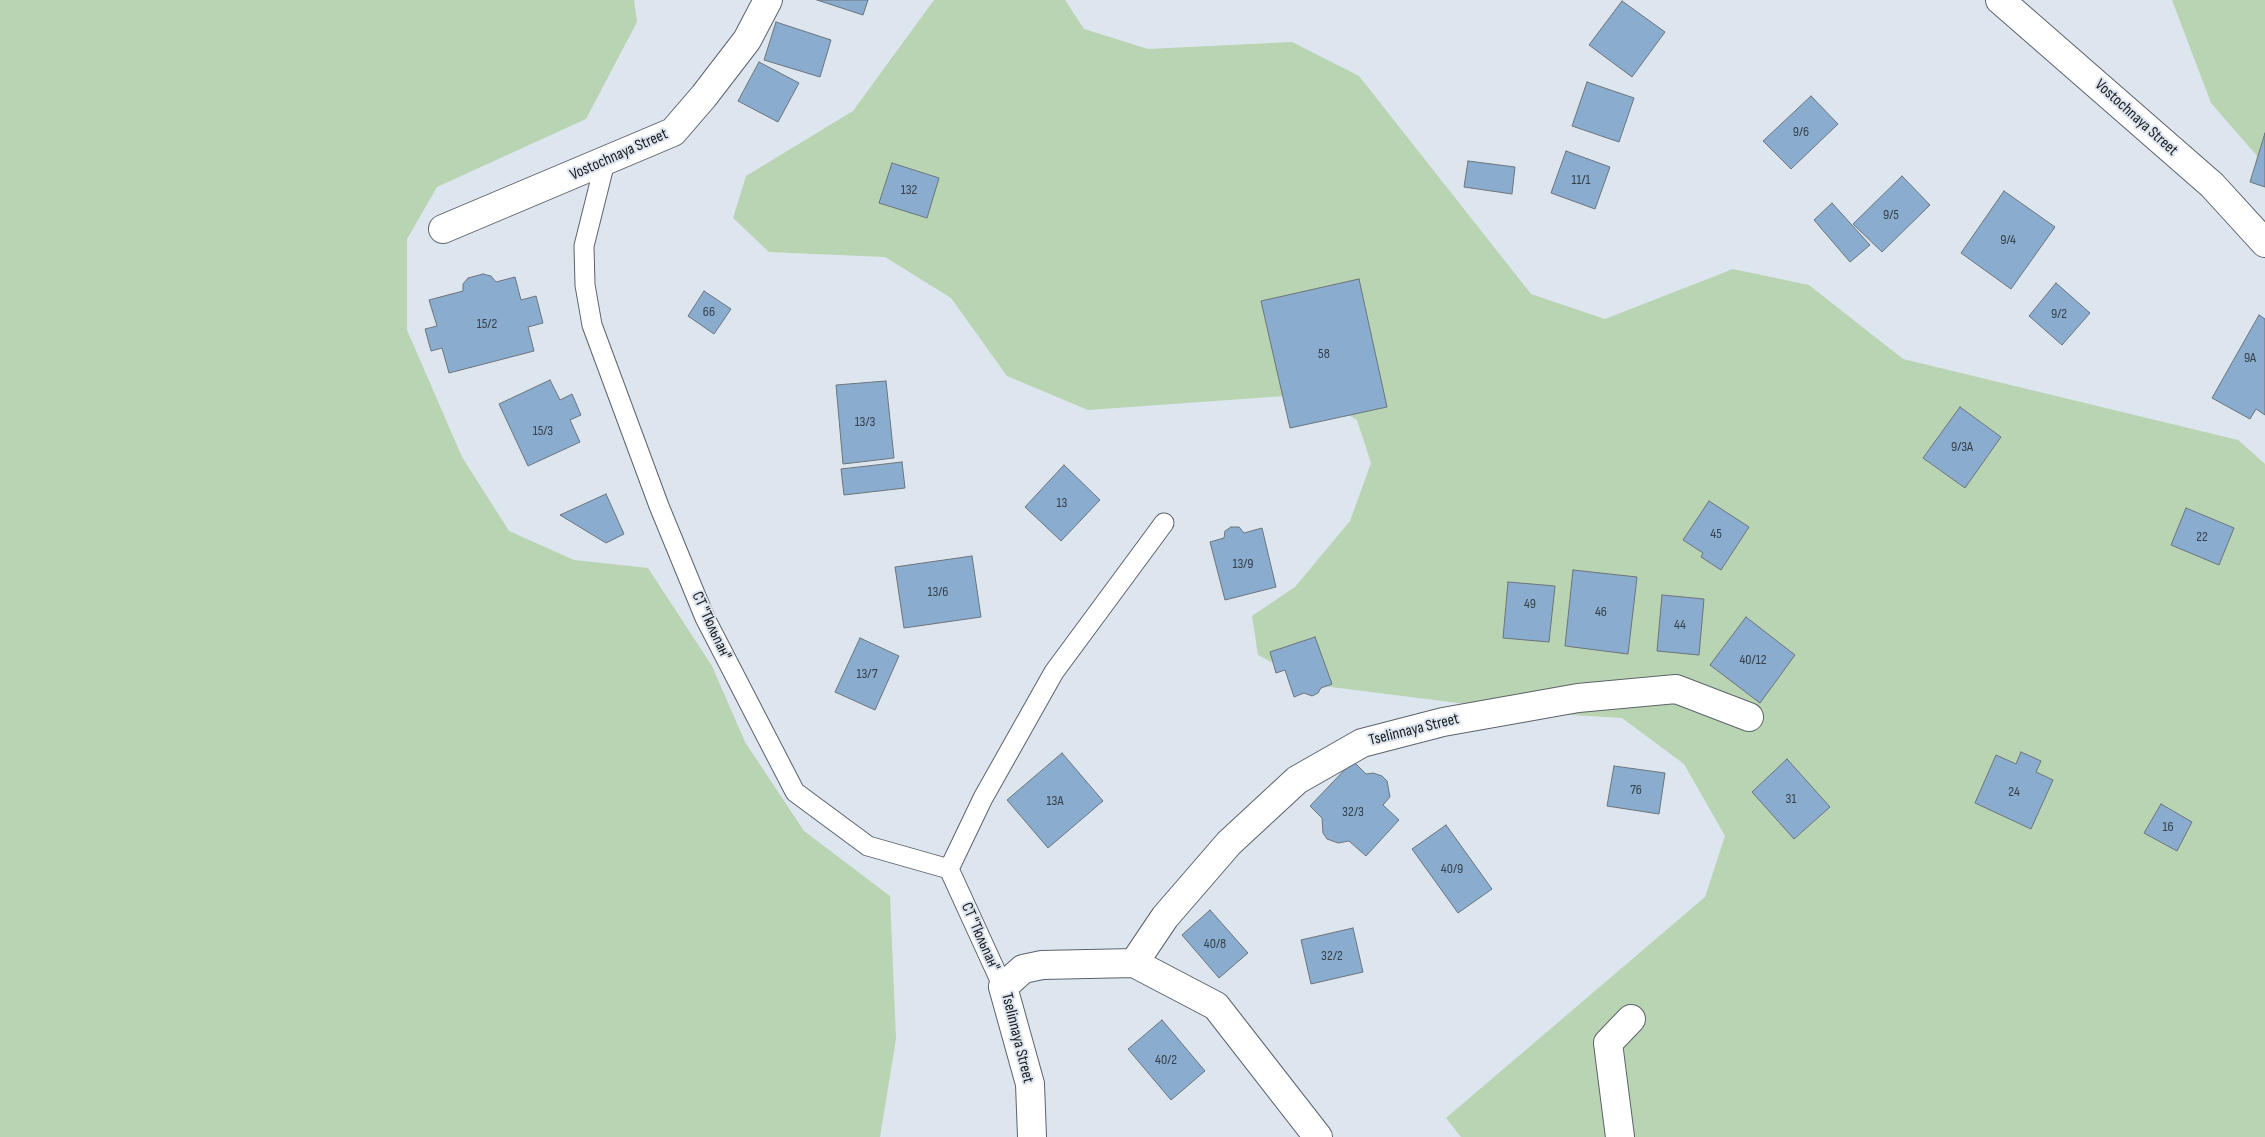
<!DOCTYPE html>
<meta charset="utf-8">
<style>
body{margin:0}
canvas{display:block;background:#dde5ee}
</style>
<canvas width="2265" height="1137"></canvas>
<script>
const g = document.querySelector('canvas').getContext('2d');
g.lineJoin = 'round';
function fill(path, color) { g.fillStyle = color; g.fill(path, 'evenodd'); }
const poly = rows => new Path2D(rows.map(r => 'M' + r).join(''));
function trace(path, color, width, dash) { g.strokeStyle = color; g.lineWidth = width; g.lineCap = dash ? 'butt' : 'round'; g.setLineDash(dash || []); g.stroke(path); }
function drawText(font, color, halo, rows, align = 'center') {
  g.font = font + ' "Sofia Sans Condensed",sans-serif'; g.lineWidth = 4; g.setLineDash([]); g.textBaseline = 'middle'; g.strokeStyle = halo; g.fillStyle = color; for (const [text, x, y, turn = 0] of rows) {
    g.save(); g.translate(x, y); g.rotate((+turn || 0) * Math.PI / 180); g.textAlign = isNaN(turn) ? turn : align; if (halo) g.strokeText(text, 0, 0); g.fillText(text, 0, 0); g.restore();
  }
}
fill(poly([
 [0,0,634,0,637,22,586,119,437,187,407,239,407,330,462,457,509,531,574,560,648,568,712,666,745,742,804,831,890,896,896,1039,880,1137,0,1137],
 [934,0,1065,0,1084,29,1148,49,1292,42,1359,76,1531,294,1605,319,1733,269,1809,285,1903,359,2238,440,2265,464,2265,1137,1461,1137,1446,1118,1705,897,1725,836,1684,764,1622,718,1538,713,1315,685,1258,655,1252,616,1295,587,1350,521,1371,463,1357,420,1313,394,1088,410,1007,376,951,298,885,257,769,252,733,218,746,176,853,111],
 [2172,0,2265,0,2265,165,2211,103]
]), '#b8d4b3');
const building = poly([
 [817,0,868,0,863,15,817,0],
 [1622,1,1665,32,1632,77,1589,45,1622,1],
 [776,22,831,40,820,77,764,60,776,22],
 [759,62,799,83,778,122,738,101,759,62],
 [1587,82,1634,98,1619,142,1572,126,1587,82],
 [1811,96,1838,124,1791,169,1763,141,1811,96],
 [2265,133,2265,187,2250,182,2265,133],
 [1566,151,1610,167,1595,209,1551,193,1566,151],
 [1468,161,1515,167,1512,194,1464,187,1468,161],
 [892,163,939,178,927,218,879,203,892,163],
 [1902,176,1930,205,1882,252,1853,224,1902,176],
 [2004,191,2055,227,2011,289,1961,253,2004,191],
 [1832,203,1870,245,1850,262,1814,220,1832,203],
 [483,274,491,276,496,282,515,277,521,300,536,296,543,323,528,327,534,351,449,373,442,348,431,351,425,329,437,326,429,300,463,291,463,284,468,278,483,274],
 [1359,279,1387,407,1290,428,1261,301,1359,279],
 [2056,283,2090,313,2062,345,2029,316,2056,283],
 [704,291,731,309,714,334,688,316,704,291],
 [2259,315,2265,319,2265,415,2256,409,2250,419,2212,398,2259,315],
 [550,380,560,400,572,394,581,415,570,420,580,442,528,466,499,404,550,380],
 [886,381,894,458,843,464,836,385,886,381],
 [1960,407,2001,437,1965,488,1923,458,1960,407],
 [902,462,905,488,844,495,841,469,902,462],
 [1064,465,1100,500,1061,541,1025,507,1064,465],
 [606,494,624,534,606,543,560,515,606,494],
 [1709,501,1749,527,1721,570,1701,557,1703,553,1683,540,1709,501],
 [2186,508,2234,528,2219,565,2171,545,2186,508],
 [1231,527,1239,527,1244,533,1262,528,1276,587,1225,600,1210,542,1224,538,1225,531,1231,527],
 [972,556,981,617,904,628,895,567,972,556],
 [1573,570,1637,577,1628,654,1565,646,1573,570],
 [1508,582,1555,586,1549,642,1503,638,1508,582],
 [1662,595,1704,599,1699,655,1657,651,1662,595],
 [1746,617,1795,655,1760,703,1710,665,1746,617],
 [1315,637,1332,684,1321,688,1318,693,1312,696,1304,693,1294,697,1285,670,1276,673,1270,652,1315,637],
 [860,638,899,656,875,710,835,692,860,638],
 [2021,752,2041,761,2036,772,2053,780,2031,829,1975,803,1996,755,2016,764,2021,752],
 [1062,753,1103,801,1048,848,1007,800,1062,753],
 [1787,759,1830,807,1794,839,1752,792,1787,759],
 [1353,761,1366,774,1373,773,1382,776,1387,781,1390,797,1383,805,1399,820,1366,856,1349,841,1338,843,1327,839,1323,833,1322,818,1310,806,1353,761],
 [1614,766,1665,773,1659,814,1607,806,1614,766],
 [2161,804,2192,822,2177,851,2144,833,2161,804],
 [1446,825,1492,889,1458,913,1412,849,1446,825],
 [1210,910,1248,953,1219,978,1182,935,1210,910],
 [1353,928,1363,972,1311,984,1301,940,1353,928],
 [1162,1020,1205,1071,1171,1100,1128,1049,1162,1020]
]);
fill(building, '#8aaccf');
trace(building, '#6d747b', 1);
const service = poly([
 [605,162,584,246,585,285,592,325,659,506,705,618,795,792,868,846,949,869,1003,987],
 [949,869,983,798,1054,672,1164,523]
]);
const minor = poly([
 [2000,0,2212,185,2265,243],
 [443,229,673,132,704,96,747,40,768,0],
 [1134,963,1165,917,1229,843,1297,780,1362,743,1443,722,1578,698,1676,689,1749,717],
 [1032,1137,1030,1084,1003,987,1023,969,1042,965,1134,963,1216,1006,1318,1137],
 [1620,1137,1608,1043,1631,1019]
]);
trace(service, '#5c636a', 21);
trace(minor, '#5c636a', 30);
trace(service, '#fff', 19);
trace(minor, '#fff', 28);
drawText('14px', '#35404b', null, [
 ["9/6",1801,132],
 ["11/1",1581,180],
 ["132",909,190],
 ["9/5",1891,215],
 ["9/4",2008,240],
 ["66",709,312],
 ["9/2",2059,314],
 ["15/2",487,324],
 ["58",1324,354],
 ["9А",2250,358],
 ["13/3",865,422],
 ["15/3",543,431],
 ["9/3А",1962,447],
 ["13",1062,503],
 ["45",1716,534],
 ["22",2202,537],
 ["13/9",1243,564],
 ["13/6",938,592],
 ["49",1530,604],
 ["46",1601,612],
 ["44",1680,625],
 ["40/12",1753,660],
 ["13/7",867,674],
 ["76",1636,790],
 ["24",2014,792],
 ["31",1791,799],
 ["13А",1055,801],
 ["32/3",1353,812],
 ["16",2168,827],
 ["40/9",1452,869],
 ["40/8",1215,944],
 ["32/2",1332,956],
 ["40/2",1166,1060]
]);
drawText('16px', '#191c1f', '#dde5ee', [
 ["Vostochnaya Street",2136,118,42],
 ["Vostochnaya Street",619,155,-24],
 ["СТ \"Тюльпан\"",711,626,65],
 ["Tselinnaya Street",1414,730,-14],
 ["СТ \"Тюльпан\"",980,937,66],
 ["Tselinnaya Street",1017,1038,76]
]);
</script>
